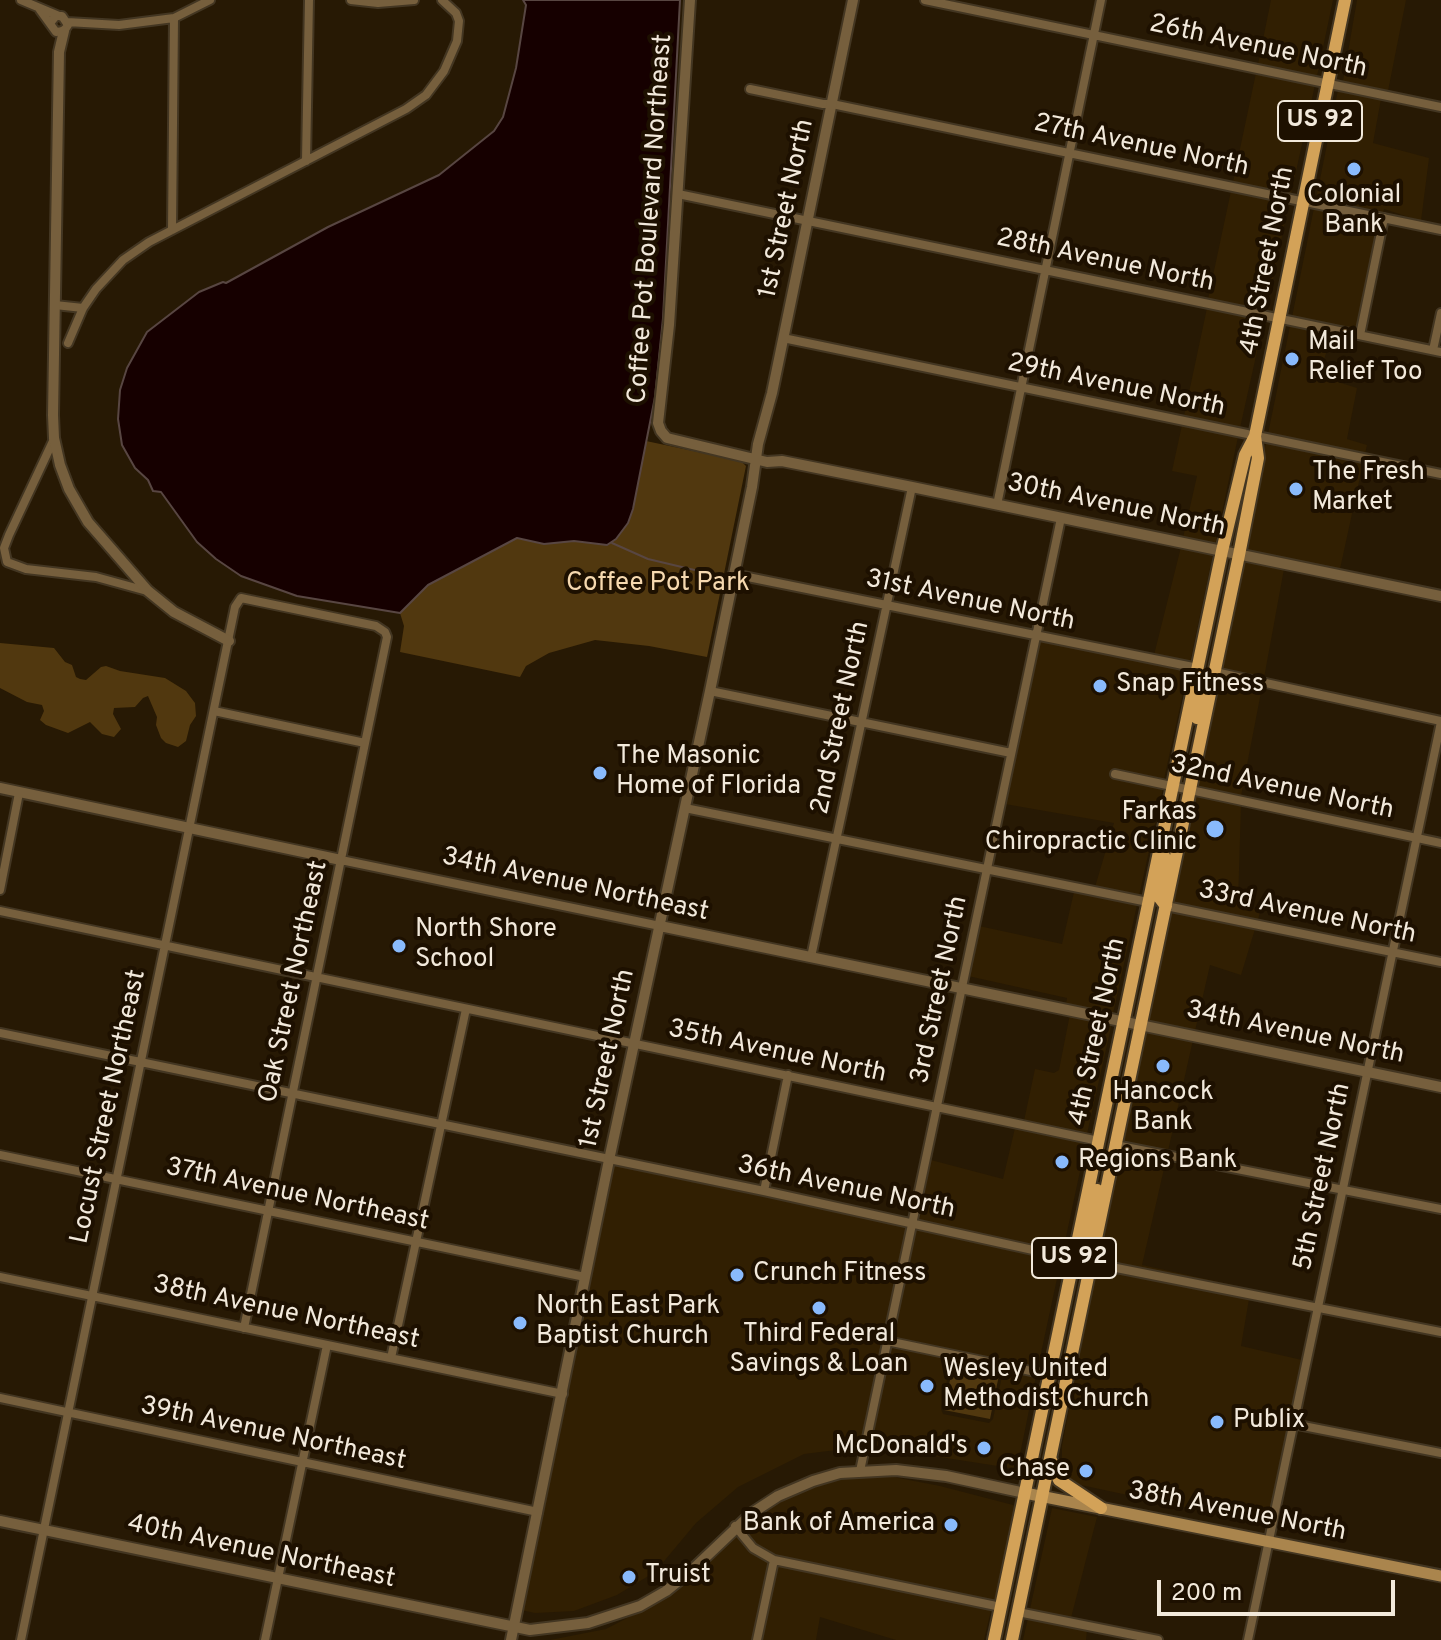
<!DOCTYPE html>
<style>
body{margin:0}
#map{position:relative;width:1441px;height:1640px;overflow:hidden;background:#271904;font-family:Overpass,sans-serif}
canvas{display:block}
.scale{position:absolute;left:1157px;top:1580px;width:238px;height:36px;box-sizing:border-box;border:4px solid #f2e9db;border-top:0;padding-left:10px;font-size:24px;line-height:28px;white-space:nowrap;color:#f2e9db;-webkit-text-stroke:6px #1d1000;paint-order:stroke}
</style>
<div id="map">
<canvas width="1441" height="1640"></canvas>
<div class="scale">200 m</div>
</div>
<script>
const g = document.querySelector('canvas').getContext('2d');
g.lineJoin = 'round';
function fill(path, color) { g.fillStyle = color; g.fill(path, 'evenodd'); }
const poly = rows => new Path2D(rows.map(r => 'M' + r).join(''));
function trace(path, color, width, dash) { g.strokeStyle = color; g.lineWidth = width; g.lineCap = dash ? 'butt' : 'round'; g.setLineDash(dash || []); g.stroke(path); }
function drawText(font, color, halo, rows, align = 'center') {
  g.font = font + ' Overpass,sans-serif'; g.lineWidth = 8; g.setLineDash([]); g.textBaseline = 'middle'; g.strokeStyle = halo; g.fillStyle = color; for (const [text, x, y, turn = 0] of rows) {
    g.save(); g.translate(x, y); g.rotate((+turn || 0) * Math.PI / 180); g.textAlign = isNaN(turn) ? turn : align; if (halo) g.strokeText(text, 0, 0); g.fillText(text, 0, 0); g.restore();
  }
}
fill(poly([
 [1271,0,1333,0,1317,76,1258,64],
 [1357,0,1406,0,1388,91,1343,81],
 [1256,73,1315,85,1291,194,1233,182],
 [1338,90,1381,99,1373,143,1429,158,1421,221,1384,209,1383,213,1316,199],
 [1231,191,1289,203,1266,311,1208,299],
 [1314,208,1379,222,1356,330,1292,317],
 [1207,308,1264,320,1240,428,1184,416],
 [1290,326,1332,334,1319,376,1357,388,1347,439,1367,445,1365,454,1268,434],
 [1182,425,1238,437,1215,545,1183,538,1197,476,1172,471],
 [1266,443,1363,463,1340,569,1245,551],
 [1181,547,1213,554,1190,662,1154,655],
 [1243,560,1284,569,1264,678,1221,668],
 [1039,641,1188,671,1164,779,1112,770,1111,778,1163,788,1139,896,1095,887,1114,823,1005,804],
 [1219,678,1262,687,1241,796,1196,786],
 [1194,795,1241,805,1238,903,1260,912,1258,920,1171,902],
 [1074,892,1137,905,1113,1014,1066,1004,1067,998,968,976,979,926,1062,944],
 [1169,911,1255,929,1241,975,1210,965,1195,1031,1146,1021],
 [1070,1014,1112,1023,1087,1134,1024,1121,1035,1069,1054,1073,1059,1070],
 [1144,1030,1193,1040,1168,1151,1120,1141],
 [1015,1128,1086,1143,1063,1251,917,1220,920,1217,931,1160,1003,1179],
 [1118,1150,1166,1160,1142,1265,1251,1289,1098,1259],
 [612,1165,907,1227,861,1447,804,1454,738,1487,696,1523,655,1572,617,1595,574,1611,535,1613,521,1610],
 [915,1229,1061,1260,1038,1367,892,1337],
 [1096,1268,1249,1299,1241,1346,1302,1360,1267,1525,1067,1482,1062,1477,1062,1446],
 [890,1346,1036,1376,1017,1469,869,1446],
 [954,1362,999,1371,1002,1376,993,1419,989,1423,943,1414,941,1409,950,1365],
 [878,1474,940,1486,1017,1506,994,1601,775,1555,756,1544,741,1527,773,1504,811,1488,855,1476],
 [1052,1508,1097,1517,1071,1618,1030,1609],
 [734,1533,751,1551,769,1563,753,1640,550,1640,606,1629,650,1606,720,1553],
 [777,1565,991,1610,984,1640,896,1640,820,1617,816,1640,761,1640],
 [1028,1618,1087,1630,1086,1640,1023,1640]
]), '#311f02');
fill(poly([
 [646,441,741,461,746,466,707,657,649,646,595,640,549,653,526,666,520,677,400,652,404,626,400,613,408,603,428,585,517,538,544,544,574,541,607,545,616,539,633,509],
 [0,643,54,648,65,662,72,665,76,677,80,679,86,680,101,667,106,666,120,671,165,678,186,691,195,703,196,716,190,725,186,741,178,747,166,743,161,738,156,725,157,717,148,696,143,698,135,707,114,708,113,714,121,729,114,737,102,734,90,722,68,733,46,725,40,720,44,711,42,705,27,702,0,688],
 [953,1365,999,1375,990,1419,944,1410]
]), '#51380f');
const water = poly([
 [523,0,680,0,663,318,655,397,633,509,628,523,616,539,607,545,574,541,544,544,517,538,428,585,400,613,297,596,241,576,216,559,197,542,161,492,153,491,148,480,135,468,122,445,118,419,120,390,127,368,147,332,199,292,223,282,226,283,328,227,439,175,494,131,503,117,516,68,526,5,523,0]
]);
fill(water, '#160000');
trace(water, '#584642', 2);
trace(poly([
 [612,543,648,559,724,577]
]), '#584642', 2);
const minor = poly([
 [21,0,59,16],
 [351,0,378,3,414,0],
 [925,0,1441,107],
 [40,10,56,32,64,31,68,25,62,16,56,16,51,22],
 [67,22,119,25,174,18,210,0],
 [750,89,823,104,832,104,1441,230],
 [306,161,309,0],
 [678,194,1441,352],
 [172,230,174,18],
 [55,305,83,308],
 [1360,335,1384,218],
 [783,338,1441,474],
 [68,343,83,308,96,289,123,260,149,242,406,109,426,95,444,71,457,41,459,21,456,13,442,0],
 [1433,350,1441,313],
 [54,439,9,535,4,548,7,562,26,569,96,577,147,591],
 [997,505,1101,0],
 [733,574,1198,668],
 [1215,672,1441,721],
 [710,691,1011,753],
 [214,711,365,743],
 [1115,774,1441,843],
 [685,808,1148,902],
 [341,860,660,926],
 [0,890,19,793],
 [1166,906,1441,962],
 [0,911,1099,1141],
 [811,957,912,487],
 [0,1033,764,1191,1074,1259],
 [1115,1145,1441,1209],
 [0,1155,585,1277],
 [764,1191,788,1075],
 [1091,1263,1441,1332],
 [0,1277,563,1394],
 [887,1341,1050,1375],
 [391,1358,466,1009],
 [0,1398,538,1512],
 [1293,1424,1441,1453],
 [860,1471,1061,518],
 [735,1526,753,1548,774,1560,1001,1607],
 [1018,1612,1158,1640],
 [21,1640,235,607,241,598,376,626,385,632,387,637,244,1328],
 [265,1640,327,1345],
 [757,1640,774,1560],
 [1248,1640,1441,722]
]);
const tertiary = poly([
 [690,0,669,325,658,423,661,431,667,438,767,462,782,461,912,487,1441,596],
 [64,31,59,52,53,415,54,438,60,465,69,489,88,522,148,591,174,612,229,641],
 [0,788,341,860],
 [660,926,1441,1087],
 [0,1521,530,1630,588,1623,640,1606,666,1591,692,1570,752,1513,778,1496,813,1481,840,1473,896,1470,946,1476,1025,1493],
 [511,1640,609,1160,710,691,752,487,758,444,772,393,853,0]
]);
const secondary = poly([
 [1025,1493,1441,1576]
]);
const primary = poly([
 [1197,718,1204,677],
 [1160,846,1166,861,1159,897,1166,906],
 [1086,1255,1097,1190],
 [1051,1460,1059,1480,1101,1508],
 [994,1640,1222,551,1245,455,1255,436],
 [1012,1640,1239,555,1258,458,1255,436,1345,0]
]);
trace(minor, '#433622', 12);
trace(tertiary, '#433622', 14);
trace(secondary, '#433622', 15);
trace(primary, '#433622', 16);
trace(minor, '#765f3d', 8);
trace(tertiary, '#765f3d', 10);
trace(secondary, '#aa854d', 11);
trace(primary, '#d3a258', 12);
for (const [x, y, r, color] of [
 [1354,169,8,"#89bafc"],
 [1292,359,8,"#89bafc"],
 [1296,489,8,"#89bafc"],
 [1100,686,8,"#89bafc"],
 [600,773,8,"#89bafc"],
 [1215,829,10,"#89bafc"],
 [399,946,8,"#89bafc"],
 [1163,1066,8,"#89bafc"],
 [1062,1162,8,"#89bafc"],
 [737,1275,8,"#89bafc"],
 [819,1308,8,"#89bafc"],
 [520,1323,8,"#89bafc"],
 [927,1386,8,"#89bafc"],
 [1217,1422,8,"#89bafc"],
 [984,1448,8,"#89bafc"],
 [1086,1471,8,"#89bafc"],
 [951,1525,8,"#89bafc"],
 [629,1577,8,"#89bafc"]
]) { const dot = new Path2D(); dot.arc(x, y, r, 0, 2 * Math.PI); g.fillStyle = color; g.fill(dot); trace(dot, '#1d1000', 3); }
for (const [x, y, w] of [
 [1320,121,84],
 [1074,1258,84]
]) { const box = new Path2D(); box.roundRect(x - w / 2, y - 20, w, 40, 6); g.fillStyle = '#1d1000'; g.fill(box); trace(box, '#f2e9db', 2); }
drawText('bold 24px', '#f2e9db', null, [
 ["US 92",1320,121],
 ["US 92",1074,1258]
]);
drawText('26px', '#f2e9db', '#1d1000', [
 ["26th Avenue North",1258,48,12],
 ["27th Avenue North",1141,147,12],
 ["1st Street North",788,209,-78],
 ["Coffee Pot Boulevard Northeast",652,219,-86],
 ["4th Street North",1269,261,-79],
 ["28th Avenue North",1105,262,12],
 ["29th Avenue North",1116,387,12],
 ["30th Avenue North",1116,507,12],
 ["31st Avenue North",970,602,12],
 ["2nd Street North",842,718,-78],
 ["32nd Avenue North",1282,789,12],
 ["34th Avenue Northeast",575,886,12],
 ["33rd Avenue North",1307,914,12],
 ["Oak Street Northeast",295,982,-78],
 ["3rd Street North",941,990,-78],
 ["4th Street North",1099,1032,-78],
 ["34th Avenue North",1295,1034,12],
 ["35th Avenue North",777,1053,12],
 ["1st Street North",609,1059,-78],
 ["Locust Street Northeast",110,1107,-78],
 ["5th Street North",1324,1177,-78],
 ["36th Avenue North",846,1189,12],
 ["37th Avenue Northeast",297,1196,12],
 ["38th Avenue Northeast",286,1314,12],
 ["39th Avenue Northeast",273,1435,12],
 ["38th Avenue North",1237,1513,11],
 ["40th Avenue Northeast",261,1553,12]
]);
drawText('26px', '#f2e9db', '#1d1000', [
 ["Colonial",1354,197,"center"],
 ["Bank",1354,227,"center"],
 ["Mail",1308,344],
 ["Relief Too",1308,374],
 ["The Fresh",1312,474],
 ["Market",1312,504],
 ["Snap Fitness",1116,686],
 ["The Masonic",616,758],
 ["Home of Florida",616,788],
 ["Farkas",1197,814,"right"],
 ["Chiropractic Clinic",1197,844,"right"],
 ["North Shore",415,931],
 ["School",415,961],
 ["Hancock",1163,1094,"center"],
 ["Bank",1163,1124,"center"],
 ["Regions Bank",1078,1162],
 ["Crunch Fitness",753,1275],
 ["North East Park",536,1308],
 ["Baptist Church",536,1338],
 ["Third Federal",819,1336,"center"],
 ["Savings & Loan",819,1366,"center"],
 ["Wesley United",943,1371],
 ["Methodist Church",943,1401],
 ["Publix",1233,1422],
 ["McDonald's",968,1448,"right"],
 ["Chase",1070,1471,"right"],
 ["Bank of America",935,1525,"right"],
 ["Truist",645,1577]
], 'left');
drawText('26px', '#f6d9af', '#1d1000', [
 ["Coffee Pot Park",658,585]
]);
</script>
